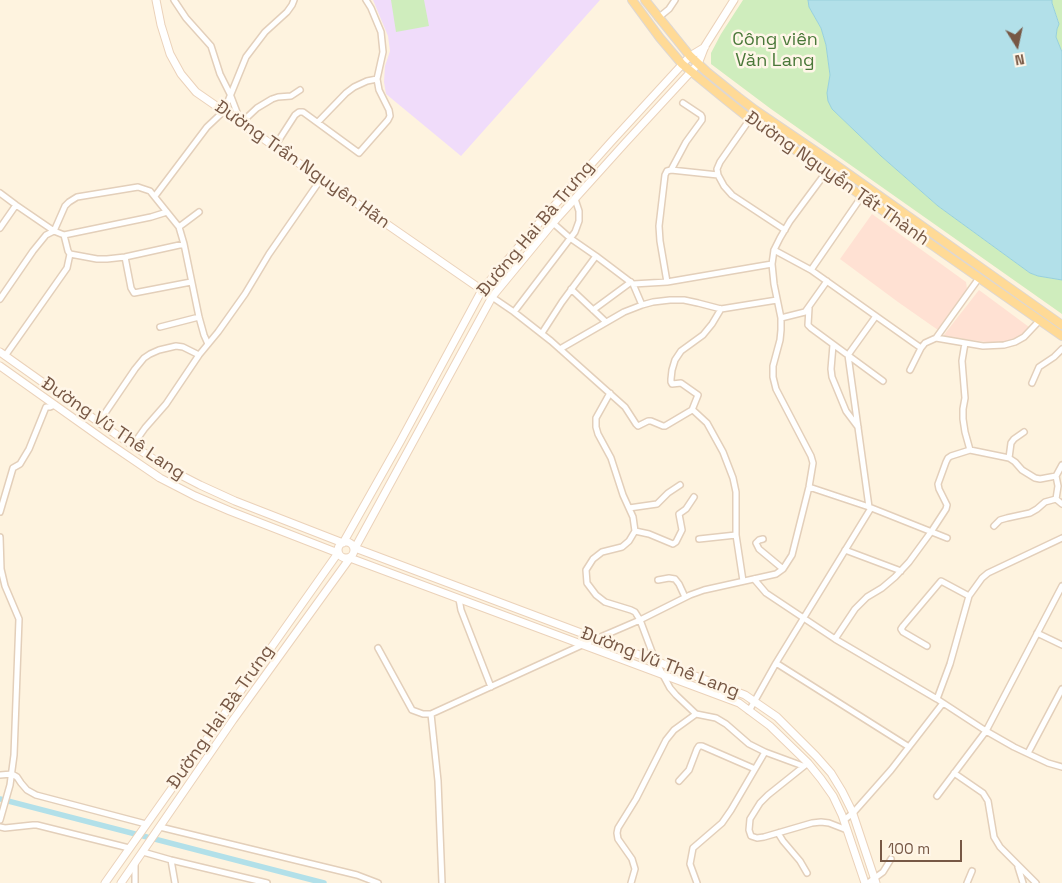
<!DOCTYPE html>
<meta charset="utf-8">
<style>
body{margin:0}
#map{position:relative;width:1062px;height:883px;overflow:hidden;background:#fef3df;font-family:"Space Grotesk",sans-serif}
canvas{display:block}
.north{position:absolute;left:992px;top:20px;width:50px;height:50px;-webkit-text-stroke:4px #fff6e8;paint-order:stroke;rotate:170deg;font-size:14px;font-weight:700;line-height:20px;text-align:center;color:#775845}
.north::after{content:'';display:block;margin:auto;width:18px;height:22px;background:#775845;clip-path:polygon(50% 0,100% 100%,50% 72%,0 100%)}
.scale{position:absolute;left:880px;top:840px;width:82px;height:22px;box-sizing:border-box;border:2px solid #775845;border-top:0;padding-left:6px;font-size:15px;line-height:18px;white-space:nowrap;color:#775845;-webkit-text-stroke:4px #fff6e8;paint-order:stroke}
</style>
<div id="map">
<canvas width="1062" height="883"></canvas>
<div class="north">N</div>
<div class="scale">100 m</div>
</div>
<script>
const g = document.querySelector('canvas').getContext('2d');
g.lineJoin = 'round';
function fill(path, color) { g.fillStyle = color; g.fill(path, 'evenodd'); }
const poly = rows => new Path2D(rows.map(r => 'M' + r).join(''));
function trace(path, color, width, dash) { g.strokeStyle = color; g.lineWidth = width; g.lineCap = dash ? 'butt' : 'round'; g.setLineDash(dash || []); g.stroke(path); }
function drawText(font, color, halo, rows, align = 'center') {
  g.font = font + ' "Space Grotesk",sans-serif'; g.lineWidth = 5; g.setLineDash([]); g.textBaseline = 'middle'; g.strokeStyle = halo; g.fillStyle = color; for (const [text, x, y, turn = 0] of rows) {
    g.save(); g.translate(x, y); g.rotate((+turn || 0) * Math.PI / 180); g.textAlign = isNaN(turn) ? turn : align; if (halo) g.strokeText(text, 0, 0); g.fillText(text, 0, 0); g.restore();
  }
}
fill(poly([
 [872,214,966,282,967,289,938,330,898,302,840,259],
 [979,290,1029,327,1019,337,1005,342,993,343,943,336]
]), '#ffe1d3');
fill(poly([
 [373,0,600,0,461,156,386,94,384,82,385,66,390,51,388,36]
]), '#f0dcfa');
fill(poly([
 [391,0,424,0,429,26,396,32],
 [743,0,808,0,809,7,821,28,826,45,830,75,827,93,832,109,881,156,938,206,1030,273,1038,276,1062,280,1062,314,771,109,711,64,711,53,721,34],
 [1052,0,1062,0,1062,52,1056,37,1057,29,1059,23,1052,3]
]), '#cfedbd');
const water = poly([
 [808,0,1052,0,1052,3,1059,24,1057,29,1056,37,1062,52,1062,280,1038,276,1030,273,938,206,881,156,832,109,828,101,827,93,830,75,826,45,821,28,809,7,808,0]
]);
fill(water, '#b2e0e9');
trace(water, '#97d0dc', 1);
trace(poly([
 [0,799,324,883]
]), '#b2e0e9', 5.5);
const street = poly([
 [174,0,186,18,211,46,220,74,230,94,241,123,257,108,272,99,278,97,291,96,300,90],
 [658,18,669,9,675,0],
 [750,119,720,162,717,169,718,175,724,186,732,195,785,230],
 [318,122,346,93,354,87,367,81,377,79],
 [275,146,295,115,299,112,303,112,359,153,388,120,390,116,389,110,379,90,377,79,383,52,381,32,371,8,366,0],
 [671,170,686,142,702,120,702,117,701,115,683,103],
 [0,193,16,205,54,231,64,235,151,217,167,212],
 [155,196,207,127,224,111,246,57,265,32,287,12,292,5,294,0],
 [553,223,570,238,596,256,633,284,642,305],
 [179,227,199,212],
 [0,228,16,205],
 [774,250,811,270,921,348],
 [70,254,97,259,107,259,125,257,184,244],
 [125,257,131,288,134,293,191,282],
 [811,270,862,196],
 [667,282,660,241,659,226,665,175,667,171,671,170,718,175],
 [633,284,667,282,772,264],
 [571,289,606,322],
 [492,297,514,312,551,341,625,407,636,424,638,426,648,421,651,421,663,426,665,426,692,410,694,411,707,423,723,452,733,478,736,492,736,535,743,581],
 [0,299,33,251,46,235,54,231,65,206,69,202,77,197,138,187,150,191,179,227,184,244,199,317,204,335,208,344],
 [809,308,808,325,811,328,883,381],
 [593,310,631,282],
 [514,312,575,232,579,221,579,211,575,199],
 [781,318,805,312,827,281],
 [160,327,199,317],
 [542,333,562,302,596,256],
 [936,338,983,346,1004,345,1015,342,1024,337,1040,320],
 [965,343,962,361,965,398,963,409,963,419,965,432,970,450,1009,458,1015,462,1022,470,1035,478,1040,479,1056,476],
 [833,345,831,369,832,377,846,411,858,427],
 [560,349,624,312,642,305,653,302,670,300,684,300,698,303,721,309,777,300],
 [5,356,67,268,70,254,68,251,64,235],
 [910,370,921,348,925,343,936,338,979,278],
 [1032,383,1039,367,1054,357,1062,349],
 [610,393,596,418,596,427,598,434,611,458,623,495,633,517,635,531,629,541,622,547,602,552,593,559,586,570,587,583,596,595,605,602,631,610,635,612,640,620,655,660,670,688,676,695,696,714,716,718,726,724,749,744,765,752,731,810,722,823,693,848,690,864,697,883],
 [692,410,698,395,681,383,672,384,671,382,671,379,672,370,675,360,681,351,703,335,712,324,721,309],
 [99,422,135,369,144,358,150,354,159,350,176,346,183,347,199,355],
 [133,445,145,428,166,404,199,355,218,332,245,294,269,254,321,179],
 [970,450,951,456,948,458,946,462,938,484,939,489,947,505,946,509,931,532,909,562,895,577,882,588,867,597,855,609,835,639,937,699,986,731,1014,747,1048,763,1062,767],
 [1009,458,1011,443,1014,439,1024,432],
 [1062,465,1056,476,1058,486,1056,499,1062,504],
 [809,487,869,507,947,538],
 [869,507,848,355,876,316],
 [629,508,657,504,668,493,680,485],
 [0,512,13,468,20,464,29,449,46,407,50,407,55,405],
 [994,526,1000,520,1007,518,1030,513,1037,509,1045,502,1056,499],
 [635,531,649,534,673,544,676,542,682,530,679,514,686,509,694,497],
 [0,537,1,569,5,586,19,619,14,755,10,785,0,820],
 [699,539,736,535],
 [763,539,759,540,756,543,759,549,783,569],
 [845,550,901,571],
 [754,579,766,593,835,639],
 [658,580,669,578,675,579,679,584,685,597],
 [459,599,461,610,491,687],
 [1037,633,1062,645],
 [927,646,903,632,901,629,903,626,941,581,969,596],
 [378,648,412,710,423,714,431,714],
 [776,663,909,747],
 [937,699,950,664,969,596,982,578,988,573,1062,538],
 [749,711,776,663,871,508],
 [765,752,803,766],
 [1028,753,1062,689],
 [808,763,768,795,760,803,750,819,749,830,751,836,757,838,764,837,812,823,821,822,829,823,847,830],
 [954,773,983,793,988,801,994,837,1000,847,1036,883],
 [0,775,12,774,17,777,21,783,27,790,36,795,146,824],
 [679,781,689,770,697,749,699,746,702,746,755,769],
 [937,796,986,731,1062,586],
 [844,820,853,813,891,770,943,703],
 [0,827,5,828,33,825,37,825,129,848],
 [160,827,357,875,378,883],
 [778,833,783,841,800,861,807,873],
 [143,852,171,860,267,883],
 [171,860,175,883],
 [135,864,135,883],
 [1018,867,1023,883],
 [442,883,438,781,431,714,582,645,640,620,690,595,704,590,776,574,783,569,792,555,809,487,813,463,811,456,776,389,773,377,773,366,780,340,781,330,781,318,774,284,772,264,774,250,780,238,790,221,833,163],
 [631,883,635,869,632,859,618,839,617,833,618,828,636,799,666,740,674,730,696,714],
 [868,883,883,872,891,859],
 [967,883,972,871]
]);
const secondary = poly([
 [156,0,161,25,170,54,181,74,196,92,492,297],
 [734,0,705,46,698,64,626,142,553,223,492,297,355,548,677,669,745,695,777,717,816,756,831,773,842,791,852,811,876,883],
 [0,352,114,433,167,468,200,485,235,501,343,543,400,442,482,290,545,216,611,142,690,56,705,47],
 [0,366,107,442,160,478,195,496,230,511,338,553,105,883],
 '338 550a8 8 0 1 1 16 0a8 8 0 1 1-16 0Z',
 [121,883,233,720,350,558,739,703,770,726,808,763,821,779,833,796,842,815,865,883]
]);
const primary = poly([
 [632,0,660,38,682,64,726,100,750,119,862,196,1062,336],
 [645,0,690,56,707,72,738,97,755,110,833,163,1062,325]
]);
trace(street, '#e3cfba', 8);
trace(secondary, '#ebd2ba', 9);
trace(primary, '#ded7d2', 10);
trace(street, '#fff', 5);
trace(secondary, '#fff', 7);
trace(primary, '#ffda96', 8);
drawText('18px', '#4a7839', '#fff6e8', [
 ["Công viên",775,40],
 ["Văn Lang",775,61]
]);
drawText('18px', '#775845', '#fff6e8', [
 ["Đường Trần Nguyên Hãn",302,165,35],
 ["Đường Nguyễn Tất Thành",837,179,35],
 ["Đường Hai Bà Trưng",536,229,-50],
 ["Đường Vũ Thê Lang",113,429,34],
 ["Đường Vũ Thê Lang",660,663,21],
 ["Đường Hai Bà Trưng",221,717,-55]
]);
</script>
